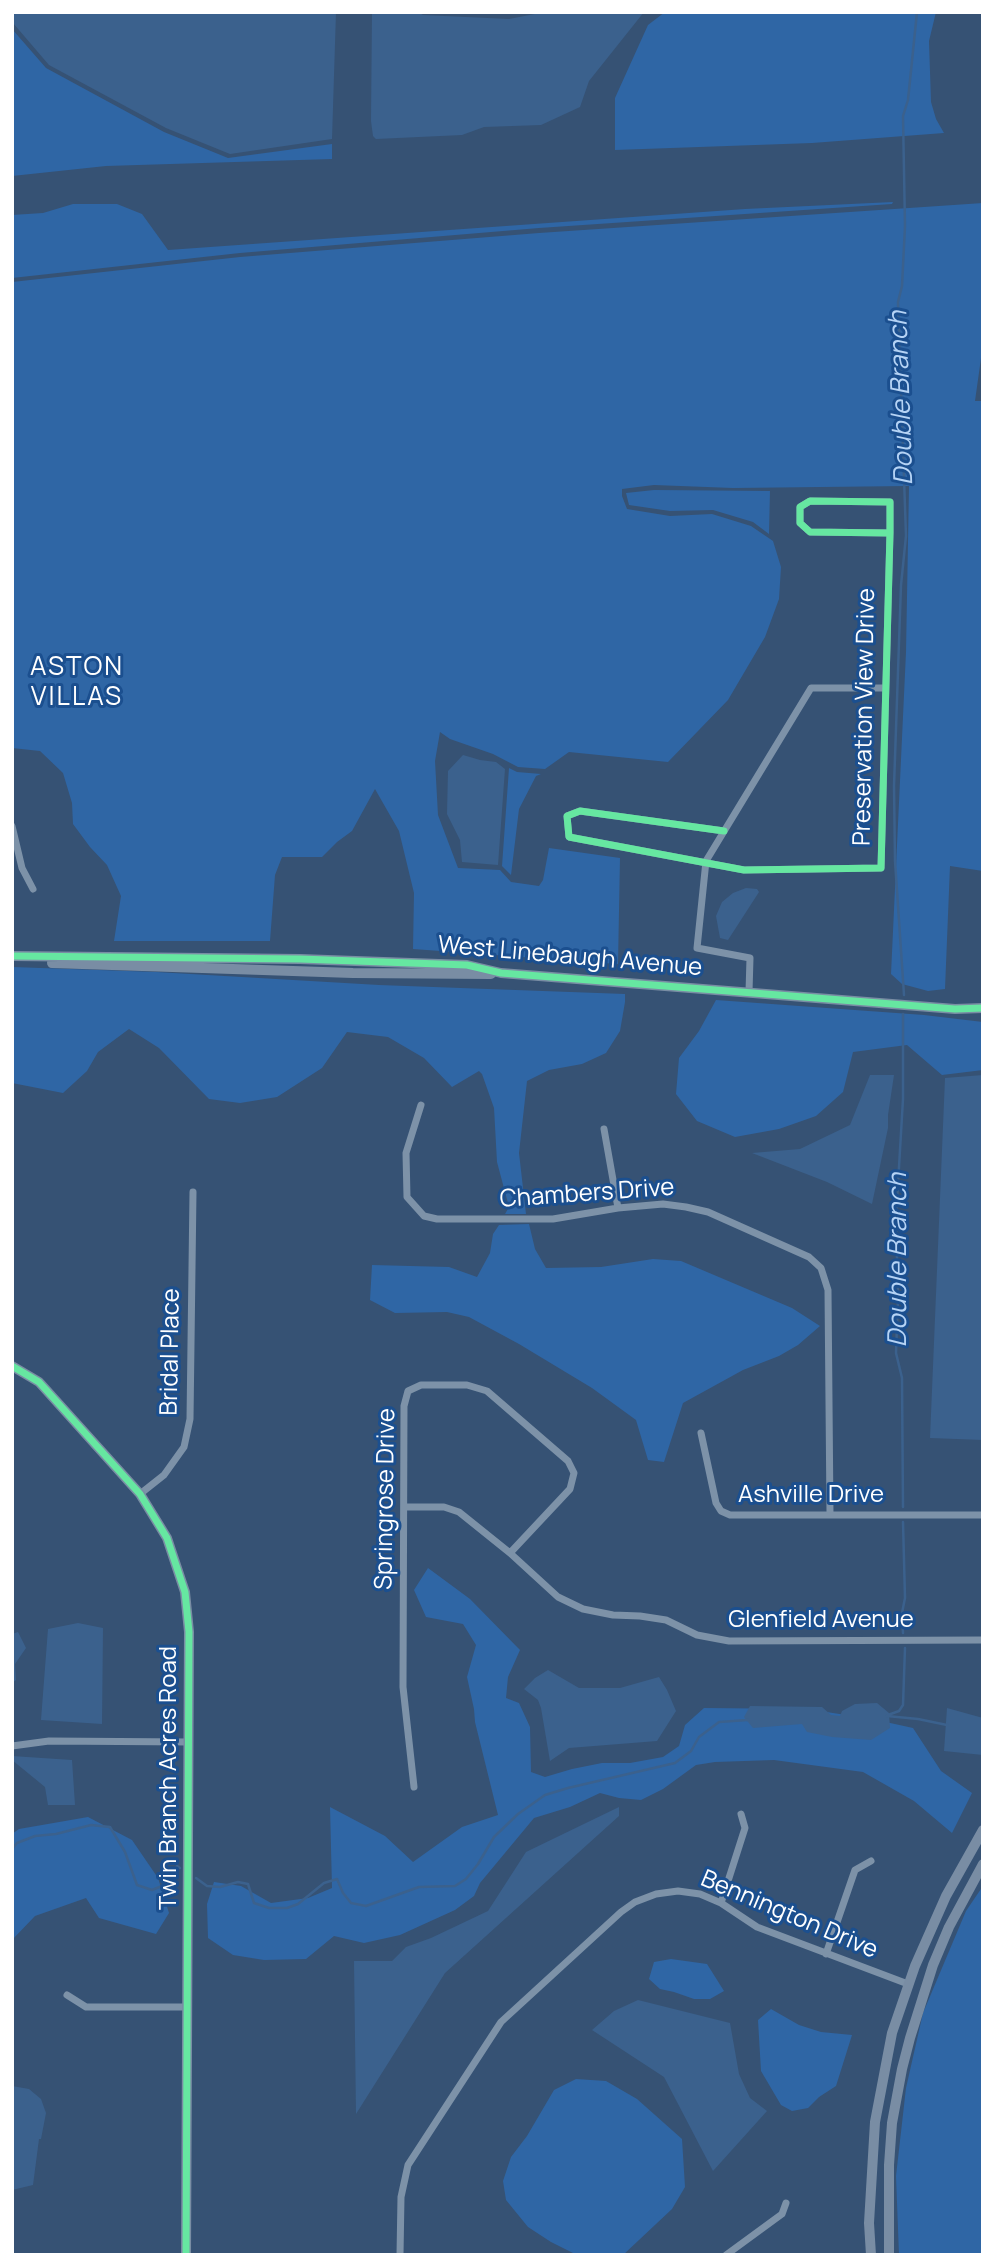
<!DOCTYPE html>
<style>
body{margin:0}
#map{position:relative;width:995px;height:2267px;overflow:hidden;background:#365274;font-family:Manrope,sans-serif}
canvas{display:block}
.frame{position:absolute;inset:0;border:14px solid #fff;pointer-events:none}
</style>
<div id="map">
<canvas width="995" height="2267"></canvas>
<div class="frame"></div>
</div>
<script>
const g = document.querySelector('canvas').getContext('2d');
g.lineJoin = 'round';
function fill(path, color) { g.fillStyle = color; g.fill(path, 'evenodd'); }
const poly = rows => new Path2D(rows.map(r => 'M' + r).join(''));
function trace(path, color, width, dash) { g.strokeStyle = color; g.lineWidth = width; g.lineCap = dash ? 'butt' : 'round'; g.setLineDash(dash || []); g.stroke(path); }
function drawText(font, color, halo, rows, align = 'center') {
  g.font = font + ' Manrope,sans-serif'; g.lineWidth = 6; g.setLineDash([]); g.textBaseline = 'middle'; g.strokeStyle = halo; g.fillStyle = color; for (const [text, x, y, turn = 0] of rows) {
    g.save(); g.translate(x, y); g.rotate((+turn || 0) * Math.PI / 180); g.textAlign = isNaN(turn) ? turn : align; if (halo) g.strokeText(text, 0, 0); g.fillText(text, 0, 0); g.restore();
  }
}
fill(poly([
 [665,12,936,12,929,41,931,102,936,119,944,133,812,143,615,150,615,98,648,25],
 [12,29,46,68,164,132,228,158,332,144,332,159,106,166,12,176],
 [893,202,892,204,539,228,240,253,12,278,12,215,43,213,73,204,117,204,142,214,168,250,745,209],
 [983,203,983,344,975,401,983,401,983,871,950,866,945,989,928,991,902,984,891,974,906,652,909,486,733,488,654,485,622,489,622,496,627,509,670,516,712,514,751,526,773,541,781,567,779,599,765,637,728,700,668,762,569,752,545,769,518,767,493,754,450,739,440,732,435,761,438,815,458,868,500,870,511,882,539,886,543,880,549,848,620,858,618,964,413,949,414,893,399,831,375,789,352,831,337,842,322,857,282,857,275,875,270,941,114,941,121,896,107,865,90,847,73,824,72,803,63,773,40,751,12,748,12,282,240,257,539,233],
 [654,490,770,491,769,534,753,522,713,510,670,511,629,505,626,493],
 [509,768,517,772,541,774,536,776,519,809,511,875,502,866],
 [12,967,156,972,379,985,625,994,625,1002,620,1031,606,1053,582,1064,549,1070,527,1081,519,1153,526,1214,505,1214,509,1207,497,1162,494,1108,482,1074,479,1071,452,1087,424,1058,388,1037,347,1032,322,1068,277,1097,240,1103,209,1099,159,1048,129,1029,98,1052,87,1071,63,1093,12,1083],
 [716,1000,924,1015,983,1022,983,1070,942,1075,907,1045,853,1052,843,1092,816,1116,779,1129,735,1137,697,1121,676,1094,679,1058,699,1031],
 [529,1224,535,1249,546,1268,601,1267,653,1259,681,1261,792,1308,820,1326,798,1345,779,1356,743,1370,683,1403,664,1462,648,1460,636,1420,592,1388,519,1344,469,1317,447,1312,395,1313,370,1300,372,1265,449,1267,477,1277,490,1253,493,1234,499,1225],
 [428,1568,470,1599,520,1650,508,1677,506,1698,519,1703,530,1727,531,1772,545,1777,572,1769,602,1763,630,1763,663,1757,679,1746,685,1725,704,1708,807,1709,872,1719,913,1728,941,1771,972,1793,952,1833,914,1801,863,1772,774,1760,715,1762,696,1765,663,1789,641,1800,619,1798,600,1793,570,1807,534,1818,480,1883,474,1896,455,1910,400,1935,364,1943,334,1936,306,1959,264,1960,233,1955,208,1938,207,1904,214,1882,241,1886,271,1903,308,1898,332,1888,330,1807,385,1836,413,1862,462,1827,498,1815,475,1722,474,1709,467,1677,476,1645,463,1624,426,1617,414,1590],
 [88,1817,132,1840,158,1878,169,1913,156,1934,99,1918,86,1898,35,1916,12,1940,12,1834,19,1829],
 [983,1886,983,2255,899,2255,896,2176,906,2088,923,2013,966,1911],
 [671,1959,707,1964,724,1991,710,1999,694,1999,674,1992,660,1989,649,1979,654,1962],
 [771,2009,799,2025,821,2032,852,2035,836,2086,819,2097,808,2108,792,2111,781,2105,761,2071,758,2020],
 [576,2079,606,2081,637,2099,682,2139,685,2187,672,2209,623,2255,573,2253,551,2242,528,2227,506,2200,503,2181,511,2157,527,2136,554,2090]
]), '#2f66a5');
fill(poly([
 [12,12,336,12,332,139,230,154,166,128,49,65,13,23],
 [372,12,418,12,423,15,509,19,545,12,644,12,589,81,580,107,541,125,484,127,462,135,376,139,373,136,371,121],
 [463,755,480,760,496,762,505,769,498,865,462,862,460,840,447,814,448,771],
 [746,888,757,889,759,892,728,940,720,938,716,916,722,902,733,893],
 [870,1075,894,1075,888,1115,888,1128,872,1204,827,1182,752,1153,800,1149,850,1125],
 [983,1075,983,1440,930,1438,945,1078],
 [78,1623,103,1628,102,1724,41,1720,48,1629],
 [18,1632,26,1648,15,1664,16,1680,12,1683,12,1634],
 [548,1670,579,1688,620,1688,659,1677,667,1690,676,1711,657,1741,569,1748,550,1761,541,1708,538,1700,524,1689,535,1678],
 [877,1703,889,1713,890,1728,871,1740,832,1737,807,1732,802,1724,753,1728,744,1717,750,1706,822,1707,831,1715,840,1716,842,1711,855,1704],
 [947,1708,983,1718,983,1755,944,1751],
 [12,1756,72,1760,75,1805,48,1805,45,1787,12,1760],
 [619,1807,619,1816,445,1973,356,2114,354,1961,392,1961,406,1947,431,1938,488,1911,526,1852],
 [638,2000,730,2023,739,2074,750,2098,767,2111,713,2171,664,2077,592,2030,614,2011],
 [12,2086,29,2089,41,2099,46,2113,41,2139,39,2139,33,2185,12,2190]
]), '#3b618d');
trace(poly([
 [904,995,895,861,894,786,901,585,906,536,898,302,902,286,905,226,903,116,908,100,917,12],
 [903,1014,903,1099,896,1218,898,1298,896,1353,902,1378,903,1507],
 [903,1633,902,1613,905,1598,903,1522],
 [888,1715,899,1711,903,1705,905,1648],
 [887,1716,918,1719,947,1725],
 [12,1849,17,1843,35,1836,56,1834,91,1825,110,1827,125,1852,137,1885,152,1890,167,1884,177,1866,180,1868],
 [196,1878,207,1886,220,1887,238,1882,248,1884,254,1903,269,1908,287,1908,298,1904,324,1883,337,1879,343,1893,351,1903,366,1906,419,1887,455,1886,466,1879,478,1864,494,1837,518,1814,545,1795,568,1788,675,1763,691,1751,699,1737,719,1722,748,1720]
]), '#3b618d', 2.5);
trace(poly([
 [12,826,22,868,33,889],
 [724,831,580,811,567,816,569,837,744,870,881,868,890,533,810,532,800,523,800,507,810,501,890,502,890,533],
 [749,992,750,958,697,948,706,861,811,688,885,688],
 [421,1105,406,1153,407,1197,424,1216,437,1219,553,1219,618,1208,663,1204,686,1207,708,1212,809,1257,821,1268,828,1290,830,1514],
 [604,1129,618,1208],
 [701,1433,716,1503,721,1511,730,1515,983,1515],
 [140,1494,164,1475,184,1447,190,1419,193,1192],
 [404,1507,444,1507,459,1512,510,1553,558,1597,583,1609,613,1615,640,1616,666,1620,697,1635,729,1641,983,1640],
 [12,1746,49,1741,189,1742],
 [414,1787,403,1687,404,1406,408,1391,421,1385,467,1385,487,1391,568,1461,574,1473,570,1489,510,1553],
 [721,1903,745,1828,741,1814],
 [826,1954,855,1870,871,1861],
 [67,1995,86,2007,187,2007],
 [400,2255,401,2197,408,2165,501,2022,621,1912,635,1902,656,1894,678,1891,700,1894,721,1903,757,1927,908,1984],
 [726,2255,782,2214,786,2203]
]), '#7d92a8', 7);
trace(poly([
 [12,956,300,959,467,965,501,973,955,1009,983,1008],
 [52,963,353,973,491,974],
 [12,1366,39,1382,140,1494,167,1538,185,1592,189,1632,186,2255],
 [871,2255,869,2223,875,2122,892,2033,915,1966,946,1896,983,1830],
 [889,2255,889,2165,892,2123,902,2069,910,2038,933,1965,949,1927,983,1864]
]), '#798da4', 10);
trace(poly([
 [724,831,580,811,567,816,569,837,744,870,881,868,890,533,810,532,800,523,800,507,810,501,890,502,890,533],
 [12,956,300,959,467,965,501,973,955,1009,983,1008],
 [12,1366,39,1382,140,1494,167,1538,185,1592,189,1632,186,2255]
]), '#66e7a1', 7);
drawText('24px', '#fff', '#1b4f8f', [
 ["Preservation View Drive",865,717,-89],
 ["West Linebaugh Avenue",570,957,5],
 ["Chambers Drive",587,1194,-4],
 ["Bridal Place",171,1352,-89],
 ["Ashville Drive",811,1495],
 ["Springrose Drive",386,1499,-89],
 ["Glenfield Avenue",821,1620],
 ["Twin Branch Acres Road",169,1778,-90],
 ["Bennington Drive",789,1915,23]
]);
drawText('italic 26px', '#b5d3f5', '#1b4f8f', [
 ["Double Branch",902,398,-92],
 ["Double Branch",899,1260,-90]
]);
g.letterSpacing = '2px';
drawText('26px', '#fff', '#1b4f8f', [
 ["ASTON",77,668],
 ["VILLAS",77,698]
]);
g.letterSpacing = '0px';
</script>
